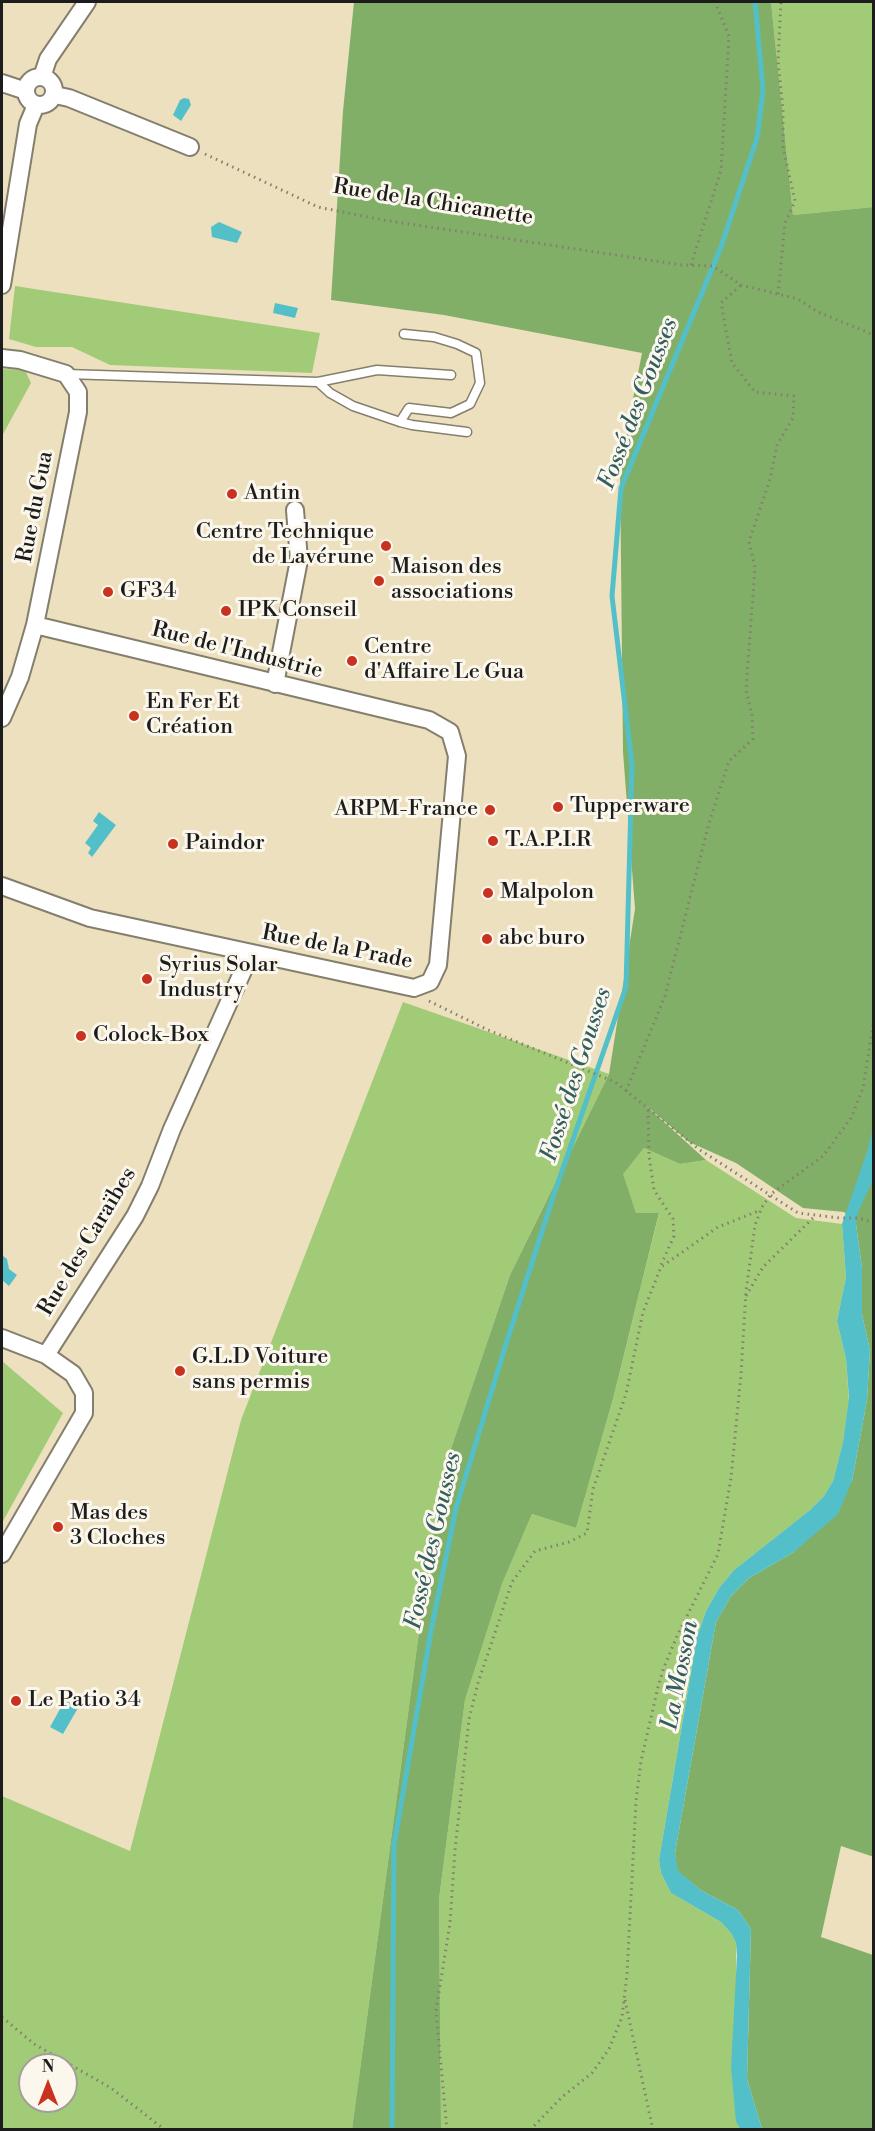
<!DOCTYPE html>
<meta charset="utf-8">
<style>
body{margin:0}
#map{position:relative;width:875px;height:2131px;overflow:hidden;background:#ede0be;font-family:"Libre Bodoni",serif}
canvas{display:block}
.frame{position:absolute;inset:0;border:3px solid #1c1c1c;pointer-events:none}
.north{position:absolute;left:18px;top:2053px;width:60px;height:60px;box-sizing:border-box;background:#fbf7ec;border:2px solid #a29f99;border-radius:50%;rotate:0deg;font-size:16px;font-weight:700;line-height:24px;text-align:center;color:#1c1c1c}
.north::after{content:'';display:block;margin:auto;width:21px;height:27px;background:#c8321e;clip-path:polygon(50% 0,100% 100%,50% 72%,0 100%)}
</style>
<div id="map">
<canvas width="875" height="2131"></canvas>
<div class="frame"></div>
<div class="north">N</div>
</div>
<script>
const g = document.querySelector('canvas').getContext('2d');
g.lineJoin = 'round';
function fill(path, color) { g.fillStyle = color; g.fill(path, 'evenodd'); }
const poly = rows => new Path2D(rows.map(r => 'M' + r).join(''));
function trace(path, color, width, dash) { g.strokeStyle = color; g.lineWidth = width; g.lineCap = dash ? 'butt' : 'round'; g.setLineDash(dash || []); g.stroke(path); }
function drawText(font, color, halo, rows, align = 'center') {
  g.font = font + ' "Libre Bodoni",serif'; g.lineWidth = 6; g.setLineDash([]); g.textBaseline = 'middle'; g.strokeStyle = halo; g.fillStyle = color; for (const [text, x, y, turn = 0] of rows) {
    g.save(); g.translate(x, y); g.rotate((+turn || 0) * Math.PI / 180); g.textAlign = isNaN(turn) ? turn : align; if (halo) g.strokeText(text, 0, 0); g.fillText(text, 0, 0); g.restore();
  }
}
fill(poly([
 [771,2,873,2,873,207,793,215],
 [15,286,320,333,312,373,110,365,72,347,36,347,9,339],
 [2,369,25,370,31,383,2,436],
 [403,1002,609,1074,510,1275,439,1484,352,2129,2,2129,2,1796,130,1851,241,1420],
 [30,2065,66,2065,66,2101,30,2101],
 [644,1148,680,1164,706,1160,796,1218,842,1224,846,1277,837,1321,846,1359,849,1402,843,1442,833,1481,824,1496,810,1510,734,1570,719,1588,706,1611,697,1637,659,1860,661,1873,671,1893,721,1922,731,1933,736,1943,736,2122,740,2129,441,2130,439,1899,465,1700,502,1584,532,1514,576,1528,613,1399,659,1214,636,1213,622,1174],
 [2,1361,63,1413,2,1523]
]), '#a2cb77');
fill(poly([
 [354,2,771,2,793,215,873,207,874,1857,841,1846,821,1937,873,1955,873,2129,762,2129,747,2079,751,1929,738,1910,702,1891,677,1871,675,1853,716,1622,731,1596,749,1578,794,1552,852,1481,867,1400,870,1351,862,1314,862,1268,856,1224,844,1212,803,1208,736,1163,689,1142,643,1103,706,1160,680,1164,644,1148,623,1174,636,1213,659,1213,613,1399,576,1528,532,1514,502,1584,465,1700,439,1899,441,2129,352,2129,439,1484,510,1275,609,1074,635,909,623,752,620,465,642,353,444,315,331,300,343,111]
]), '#81af68');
fill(poly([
 [184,98,189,99,191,105,181,121,173,115,180,100],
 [219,222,242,232,237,243,212,237,211,227],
 [275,303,298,308,295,318,273,313],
 [99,812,116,825,92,857,88,853,91,848,85,843,98,825,93,821],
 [873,1127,873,1180,858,1212,856,1224,862,1268,862,1314,870,1351,867,1400,852,1481,838,1514,794,1552,749,1578,731,1596,716,1622,675,1853,678,1871,702,1891,738,1910,751,1929,747,2079,762,2129,740,2129,736,2122,731,2067,737,1956,736,1943,731,1933,721,1922,671,1893,661,1873,659,1860,697,1637,706,1611,719,1588,734,1570,810,1510,824,1496,833,1481,843,1442,849,1398,846,1359,837,1321,846,1277,842,1224,868,1149],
 [2,1255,7,1259,9,1269,17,1275,9,1286,2,1280],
 [65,1700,78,1708,63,1734,50,1727]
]), '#53c0c9');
trace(poly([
 [392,2130,394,1845,431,1631,456,1508,506,1344,554,1194,626,987,632,765,612,596,621,488,721,247,757,138,763,90,755,2]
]), '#53c0c9', 5);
const lane = poly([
 [66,374,318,382,377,370,451,375],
 [318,382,330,393,353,406,400,422,412,425,467,432],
 [400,422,409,408,451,413,470,404,480,383,476,353,457,344,434,337,404,334]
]);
const street = poly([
 '26 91a14 14 0 1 1 28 0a14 14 0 1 1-28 0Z',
 [42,77,48,59,87,2],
 [2,83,26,91],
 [55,95,69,98,190,147],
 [2,285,28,124,36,105],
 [2,358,20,360,66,374,78,392,78,412,35,625,20,677,2,718],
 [275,684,299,560,295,510],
 [2,886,90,918,414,988,430,982,438,965,457,756,450,732,429,720,35,625],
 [2,1338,46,1355,73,1374,84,1393,84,1413,2,1554],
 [46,1355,135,1216,150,1186,172,1129,251,953]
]);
trace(lane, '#847e6d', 11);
trace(street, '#847e6d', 20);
trace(poly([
 [205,154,318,207,383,220,682,265,713,266,741,285,798,299,818,312,874,335],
 [691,265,721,170,729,36,715,2],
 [778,294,785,223,795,201,783,147,783,110,778,61,781,2],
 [429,1001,488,1030,615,1082,700,1150,798,1213,840,1218,859,1218,874,1223],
 [626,1091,665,996,709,823,729,761,753,739,752,715,746,690,755,567,749,542,770,479,777,445,793,418,794,396,755,392,732,363,721,303,741,285],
 [648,1110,649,1156,654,1190,673,1219,674,1236,661,1265],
 [746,1296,763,1267,816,1215],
 [625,2000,653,2130],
 [2,2017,34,2044,111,2088,165,2130],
 [447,2130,436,2011,450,1923,455,1850,469,1719,478,1683,512,1582,535,1551,569,1542,587,1533,593,1489,626,1394,643,1312,661,1267,718,1227,761,1210],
 [530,2130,562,2097,592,2073,609,2049,622,2017,627,1974,636,1801,641,1761,658,1687,664,1667,678,1634,718,1554,731,1478,741,1374,746,1291,755,1225,762,1207,771,1194,823,1156,851,1118,863,1088,874,1019]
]), '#847e6d', 3, [1.5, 4.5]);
trace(lane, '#fff', 8);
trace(street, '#fff', 16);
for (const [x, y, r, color] of [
 [232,494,6,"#c8321e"],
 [386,546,6,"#c8321e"],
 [379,581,6,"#c8321e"],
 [108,592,6,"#c8321e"],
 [226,611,6,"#c8321e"],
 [352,661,6,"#c8321e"],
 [134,716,6,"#c8321e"],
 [558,807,6,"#c8321e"],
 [490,810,6,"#c8321e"],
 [493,841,6,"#c8321e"],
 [173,844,6,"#c8321e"],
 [488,893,6,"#c8321e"],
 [487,939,6,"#c8321e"],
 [147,979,6,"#c8321e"],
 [81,1036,6,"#c8321e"],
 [180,1371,6,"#c8321e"],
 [58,1527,6,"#c8321e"],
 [16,1701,6,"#c8321e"]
]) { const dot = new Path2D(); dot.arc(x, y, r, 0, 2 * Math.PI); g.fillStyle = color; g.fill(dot); trace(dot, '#fbf7ec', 2); }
drawText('22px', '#1c1c1c', '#fbf7ec', [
 ["Rue de la Chicanette",433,203,9],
 ["Rue du Gua",36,507,-79],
 ["Rue de l'Industrie",237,651,14],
 ["Rue de la Prade",337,948,11],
 ["Rue des Caraïbes",88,1242,-59]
]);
drawText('22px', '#1c1c1c', '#fbf7ec', [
 ["Antin",244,494],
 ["Centre Technique",374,533,"right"],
 ["de Lavérune",374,558,"right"],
 ["Maison des",391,568],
 ["associations",391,593],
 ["GF34",120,592],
 ["IPK Conseil",238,611],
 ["Centre",364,648],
 ["d'Affaire Le Gua",364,673],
 ["En Fer Et",146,703],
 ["Création",146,728],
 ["Tupperware",570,807],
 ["ARPM-France",478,810,"right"],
 ["T.A.P.I.R",505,841],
 ["Paindor",185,844],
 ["Malpolon",500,893],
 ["abc buro",499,939],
 ["Syrius Solar",159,966],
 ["Industry",159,991],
 ["Colock-Box",93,1036],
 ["G.L.D Voiture",192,1358],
 ["sans permis",192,1383],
 ["Mas des",70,1514],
 ["3 Cloches",70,1539],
 ["Le Patio 34",28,1701]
], 'left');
drawText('italic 24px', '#325e61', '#fbf7ec', [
 ["Fossé des Gousses",639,404,-69],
 ["Fossé des Gousses",577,1075,-72],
 ["Fossé des Gousses",434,1541,-77],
 ["La Mosson",681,1675,-79]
]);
</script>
